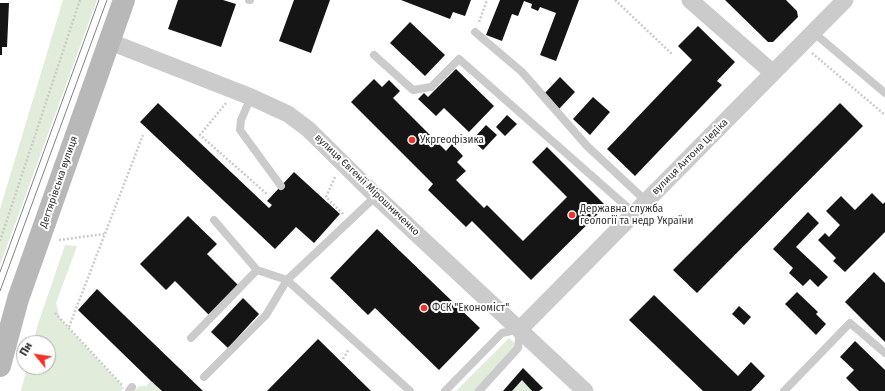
<!DOCTYPE html>
<meta charset="utf-8">
<style>
body{margin:0}
#map{position:relative;width:885px;height:391px;overflow:hidden;background:#fff;font-family:"Fira Sans",sans-serif}
canvas{display:block}
.north{position:absolute;left:16px;top:335px;width:40px;height:40px;box-sizing:border-box;background:#fff;border:1px solid #ababab;border-radius:50%;rotate:300deg;font-size:11px;font-weight:700;line-height:16px;text-align:center;color:#2e2e2e}
.north::after{content:'';display:block;margin:auto;width:14px;height:18px;background:#f23023;clip-path:polygon(50% 0,100% 100%,50% 72%,0 100%)}
</style>
<div id="map">
<canvas width="885" height="391"></canvas>
<div class="north">Пн</div>
</div>
<script>
const g = document.querySelector('canvas').getContext('2d');
g.lineJoin = 'round';
function fill(path, color) { g.fillStyle = color; g.fill(path, 'evenodd'); }
const poly = rows => new Path2D(rows.map(r => 'M' + r).join(''));
function trace(path, color, width, dash) { g.strokeStyle = color; g.lineWidth = width; g.lineCap = dash ? 'butt' : 'round'; g.setLineDash(dash || []); g.stroke(path); }
function drawText(font, color, halo, rows, align = 'center') {
  g.font = font + ' "Fira Sans",sans-serif'; g.lineWidth = 4; g.setLineDash([]); g.textBaseline = 'middle'; g.strokeStyle = halo; g.fillStyle = color; for (const [text, x, y, turn = 0] of rows) {
    g.save(); g.translate(x, y); g.rotate((+turn || 0) * Math.PI / 180); g.textAlign = isNaN(turn) ? turn : align; if (halo) g.strokeText(text, 0, 0); g.fillText(text, 0, 0); g.restore();
  }
}
fill(poly([
 [63,0,97,0,0,265,0,209],
 [65,245,77,246,56,303,60,319,124,388,121,391,21,391,27,367,48,367,48,343,33,343,38,324],
 [509,338,517,346,477,391,456,391],
 [522,380,532,391,512,391],
 [151,381,162,391,134,391,139,386,146,386]
]), '#e2ecda');
fill(poly([
 [178,0,223,0,236,4,221,47,168,29],
 [294,0,330,0,311,53,279,41],
 [401,0,471,0,465,16,453,12,450,19],
 [500,0,579,0,556,61,540,55,556,13,540,7,538,11,531,8,532,4,524,1,518,16,512,14,502,41,486,35],
 [725,0,786,0,797,11,798,17,773,42,768,42],
 [0,3,9,3,7,47,2,47,2,55,0,55],
 [410,22,445,55,425,76,390,43],
 [698,26,735,62,717,81,722,85,635,176,607,149,692,60,678,46],
 [456,69,494,106,469,132,444,108,436,116,418,99,424,93,428,97],
 [560,77,575,92,559,109,544,94],
 [374,79,382,87,389,80,400,91,393,98,446,151,452,144,463,156,457,162,466,171,456,180,484,208,487,205,523,241,567,197,532,162,547,147,606,206,531,280,472,221,466,227,428,190,433,184,351,102],
 [593,97,610,112,590,135,573,119],
 [158,103,269,208,272,205,267,201,294,172,340,214,314,243,296,227,275,249,140,122],
 [840,103,863,126,697,293,673,270],
 [507,115,517,124,505,136,496,127],
 [486,125,497,135,483,150,472,140],
 [872,193,883,204,885,202,885,232,845,272,833,261,836,258,818,240,825,233,829,237,840,225,826,211,841,196,855,210],
 [808,212,819,223,796,247,828,277,818,287,810,279,803,286,789,273,793,268,773,249],
 [188,216,217,244,207,254,240,287,210,316,175,281,166,290,140,264],
 [377,229,480,328,439,370,375,308,368,315,330,278],
 [874,272,885,283,885,342,845,302],
 [97,289,203,391,162,391,151,381,78,310],
 [797,292,818,312,816,314,826,324,816,335,785,304],
 [654,295,738,376,751,362,765,376,751,391,703,391,629,320],
 [243,298,259,314,228,348,211,332],
 [739,306,751,317,744,325,732,314],
 [318,339,371,391,267,391],
 [855,341,885,370,885,391,859,391,846,378,854,370,840,357],
 [523,368,543,388,539,391,532,391,522,380,512,391,503,391]
]), '#151515');
trace(poly([
 [615,0,673,55],
 [479,22,487,0],
 [812,53,885,115],
 [226,103,200,135,268,195],
 [335,177,326,197,343,214],
 [59,240,104,234],
 [0,241,80,0],
 [55,313,122,385],
 [69,327,143,135],
 [343,359,349,349]
]), '#cbcbcb', 2.5, [2, 2]);
trace(poly([
 [249,0,250,0],
 [475,32,522,72,587,146,646,201],
 [813,32,885,93],
 [374,55,413,90,431,87,459,59,634,213],
 [251,97,241,120,240,130,281,186],
 [214,220,257,270],
 [191,338,257,270,287,280,410,391],
 [204,377,266,315,287,280,376,196],
 [129,391,132,387],
 [445,391,502,333,520,329,518,348,479,391],
 [784,391,850,323,885,353]
]), '#cbcbcb', 8);
trace(poly([
 [690,0,773,73],
 [108,41,251,97,288,114,308,129,376,196,585,391],
 [520,329,845,0]
]), '#cbcbcb', 17);
trace(poly([
 [0,366,18,299,124,0]
]), '#b8b8b8', 22);
trace(poly([
 [0,272,99,0],
 [0,291,107,0]
]), '#838383', 1);
for (const [x, y, r, color] of [
 [412,140,4,"#f23023"],
 [572,215,4,"#f23023"],
 [424,308,4,"#f23023"]
]) { const dot = new Path2D(); dot.arc(x, y, r, 0, 2 * Math.PI); g.fillStyle = color; g.fill(dot); trace(dot, '#fff', 1.5); }
drawText('10px', '#2e2e2e', '#fff', [
 ["Укргеофізика",420,140],
 ["Державна служба",580,209],
 ["геології та недр України",580,221],
 ["ФСК \"Економіст\"",432,308]
], 'left');
drawText('10px', '#2e2e2e', '#fff', [
 ["вулиця Антона Цедіка",690,157,-45],
 ["Дегтярівська вулиця",59,182,-71],
 ["вулиця Євгенії Мірошниченко",367,185,44]
]);
</script>
